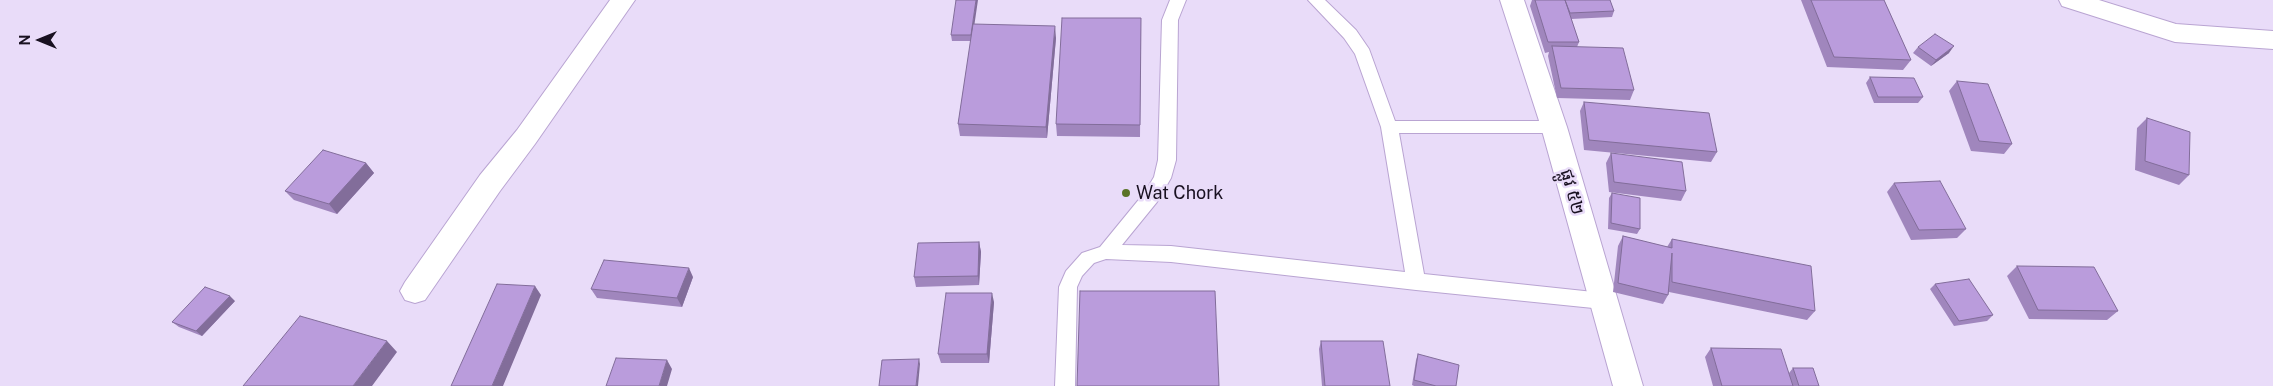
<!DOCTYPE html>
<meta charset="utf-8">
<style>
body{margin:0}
#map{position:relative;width:2273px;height:386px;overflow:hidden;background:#e9dcf9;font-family:"Public Sans",sans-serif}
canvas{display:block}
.north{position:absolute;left:15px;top:15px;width:50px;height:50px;-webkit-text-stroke:4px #e9dcf9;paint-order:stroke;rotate:270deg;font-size:14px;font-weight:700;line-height:20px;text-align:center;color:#191121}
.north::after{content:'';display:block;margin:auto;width:18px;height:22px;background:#191121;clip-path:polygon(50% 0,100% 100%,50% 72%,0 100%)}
</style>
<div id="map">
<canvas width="2273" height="386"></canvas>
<div class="north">N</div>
</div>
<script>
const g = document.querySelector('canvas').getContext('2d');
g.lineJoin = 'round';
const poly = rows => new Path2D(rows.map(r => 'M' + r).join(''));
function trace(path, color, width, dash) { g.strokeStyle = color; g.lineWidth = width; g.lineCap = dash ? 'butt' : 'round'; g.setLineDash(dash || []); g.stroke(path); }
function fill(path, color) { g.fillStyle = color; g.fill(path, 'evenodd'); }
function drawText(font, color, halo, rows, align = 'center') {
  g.font = font + ' "Public Sans","Noto Sans Khmer",sans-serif'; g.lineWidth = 5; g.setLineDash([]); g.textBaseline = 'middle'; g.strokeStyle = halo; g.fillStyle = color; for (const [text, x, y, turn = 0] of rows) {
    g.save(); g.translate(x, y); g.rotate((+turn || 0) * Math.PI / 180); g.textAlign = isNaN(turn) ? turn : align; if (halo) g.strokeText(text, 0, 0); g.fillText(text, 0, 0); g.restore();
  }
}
const lane = poly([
 [1170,0,1186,0,1178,20,1176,160,1171,178,1157,202,1122,245,1171,246,1405,272,1381,127,1355,54,1344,38,1308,0,1325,0,1356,30,1369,49,1395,121,1554,121,1560,122,1562,127,1560,132,1554,133,1399,133,1424,274,1603,293,1610,295,1612,301,1610,307,1603,309,1416,290,1171,262,1106,259,1094,263,1082,276,1077,287,1075,386,1055,386,1059,287,1066,271,1082,253,1100,247,1145,192,1154,177,1158,160,1162,20,1170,0]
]);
const street = poly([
 [610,0,635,0,535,144,500,191,425,300,415,303,405,300,400,291,405,282,480,175,517,130,610,0],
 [2059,0,2099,0,2176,24,2273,31,2273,49,2175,42,2062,6,2059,0]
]);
const secondary = poly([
 [1500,0,1524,0,1567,127,1643,386,1613,386,1541,127,1500,0]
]);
trace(lane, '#b9a4d2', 2);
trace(street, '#b9a4d2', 2);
trace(secondary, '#b9a4d2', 2);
fill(lane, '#fff');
fill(street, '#fff');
fill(secondary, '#fff');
fill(poly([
 [1532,0,1610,0,1614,11,1612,17,1571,19,1579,42,1577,47,1634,90,1630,100,1557,98,1548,56,1549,52,1545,53,1530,6],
 [1801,0,1884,0,1911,60,1903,70,1827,67],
 [1141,18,1140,137,1057,136,1056,124],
 [975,24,1056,38,1047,138,960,136,958,124,971,41,952,41,951,35],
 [1918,47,1949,53,1931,66,1913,53],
 [1870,77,1923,97,1918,103,1874,103,1866,83],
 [1957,81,2012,144,2004,154,1971,151,1949,91],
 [1584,102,1717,152,1711,162,1584,150,1580,111],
 [2147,118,2189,175,2179,185,2135,170,2137,128],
 [1611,153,1686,191,1681,201,1609,192,1606,163],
 [366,163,374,173,337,214,294,200,285,191],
 [1894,183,1966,229,1957,238,1911,240,1887,192],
 [1612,193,1640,229,1637,234,1608,229,1609,198],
 [1623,236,1667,247,1672,239,1815,311,1807,320,1669,292,1668,295,1663,304,1613,292,1618,246],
 [979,242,981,252,979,285,916,287,914,277],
 [2017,266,2118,311,2107,320,2029,319,2007,276],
 [693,277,682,307,597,298,591,289],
 [1935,284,1993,315,1987,321,1954,326,1930,289],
 [235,301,202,336,179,327,172,322],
 [994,302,989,363,941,363,938,354],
 [1321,341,1390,386,1322,386,1319,349],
 [1711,348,1789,373,1793,368,1819,386,1713,386,1705,357],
 [1418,354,1456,386,1414,386,1412,385,1416,360]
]), '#a086bd');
fill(poly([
 [976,0,978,0,972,41,971,35],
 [1055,26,1056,38,1047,138,1046,127],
 [1954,46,1949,53,1931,66,1936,60],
 [366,163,374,173,337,214,329,204],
 [979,242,981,252,979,285,978,276],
 [689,268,693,277,682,307,677,298],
 [535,286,541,295,503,386,492,386],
 [992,293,994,302,989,363,987,354],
 [230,296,235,301,202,336,196,331],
 [387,341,397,352,372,386,353,386],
 [919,359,920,364,918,386,916,386],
 [667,360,672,369,667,386,659,386]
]), '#826d9a');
const building = poly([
 [956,0,976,0,971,35,951,35,956,0],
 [1535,0,1565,0,1579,42,1548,42,1535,0],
 [1565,0,1610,0,1614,11,1570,13,1565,0],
 [1811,0,1884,0,1911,60,1834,57,1811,0],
 [1062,18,1141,18,1140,125,1056,124,1062,18],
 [973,24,1055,26,1046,127,958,124,973,24],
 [1935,34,1954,46,1936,60,1918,47,1935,34],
 [1552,46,1623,48,1634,90,1561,88,1552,46],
 [1870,77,1914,78,1923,97,1878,97,1870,77],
 [1957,81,1988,84,2012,144,1979,141,1957,81],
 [1584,102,1709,113,1717,152,1589,140,1584,102],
 [2147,118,2190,132,2189,175,2145,161,2147,118],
 [323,150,366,163,329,204,285,191,323,150],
 [1611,153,1682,162,1686,191,1614,182,1611,153],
 [1940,181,1966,229,1919,230,1894,183,1940,181],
 [1612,193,1640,198,1640,229,1611,223,1612,193],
 [1623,236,1672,248,1672,239,1811,266,1815,311,1672,282,1672,253,1668,295,1618,283,1623,236],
 [979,242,978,276,914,277,918,243,979,242],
 [604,260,689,268,677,298,591,289,604,260],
 [2017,266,2094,267,2118,311,2038,310,2017,266],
 [1969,279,1993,315,1959,321,1935,284,1969,279],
 [497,284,535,286,492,386,451,386,497,284],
 [205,287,230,296,196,331,172,322,205,287],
 [1080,291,1215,291,1219,386,1077,386,1080,291],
 [946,293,992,293,987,354,938,354,946,293],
 [300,316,387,341,353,386,243,386,300,316],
 [1321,341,1383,341,1390,386,1325,386,1321,341],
 [1711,348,1781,349,1793,386,1722,386,1711,348],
 [1418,354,1459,365,1456,386,1436,386,1414,380,1418,354],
 [616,358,667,360,659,386,606,386,616,358],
 [919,359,916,386,879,386,882,360,919,359],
 [1793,368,1813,368,1819,386,1799,386,1793,368]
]);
fill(building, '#ba9cdc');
trace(building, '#826d9a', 1);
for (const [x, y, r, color] of [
 [1126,193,5,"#5b7427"]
]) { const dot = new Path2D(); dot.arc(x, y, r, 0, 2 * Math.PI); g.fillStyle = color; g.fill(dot); trace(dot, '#e9dcf9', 2); }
drawText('18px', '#191121', '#e9dcf9', [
 ["ផ្លូវ ៥២",1572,192,74]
]);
drawText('18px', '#191121', '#e9dcf9', [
 ["Wat Chork",1136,193]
], 'left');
</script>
